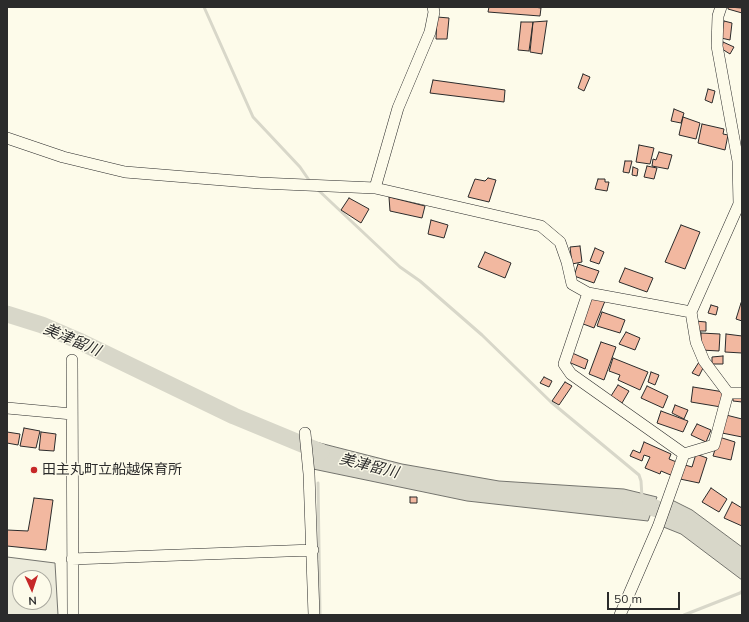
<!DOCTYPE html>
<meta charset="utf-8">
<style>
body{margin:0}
#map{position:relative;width:749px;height:622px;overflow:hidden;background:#fdfbea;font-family:Mulish,sans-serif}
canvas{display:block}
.frame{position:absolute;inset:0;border:8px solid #2b2b2b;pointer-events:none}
.north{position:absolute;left:12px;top:570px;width:40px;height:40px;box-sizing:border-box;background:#fdfbea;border:1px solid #a9a89e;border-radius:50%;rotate:177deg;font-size:11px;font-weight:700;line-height:16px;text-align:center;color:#2b2b2b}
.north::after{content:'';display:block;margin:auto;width:14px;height:18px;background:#c62828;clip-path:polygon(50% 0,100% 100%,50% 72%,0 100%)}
.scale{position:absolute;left:607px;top:592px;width:73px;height:18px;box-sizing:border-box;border:2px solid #2b2b2b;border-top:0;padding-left:5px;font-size:12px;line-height:14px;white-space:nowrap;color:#2b2b2b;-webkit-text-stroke:3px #fdfbea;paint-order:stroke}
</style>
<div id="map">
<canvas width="749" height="622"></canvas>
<div class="frame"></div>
<div class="north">N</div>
<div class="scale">50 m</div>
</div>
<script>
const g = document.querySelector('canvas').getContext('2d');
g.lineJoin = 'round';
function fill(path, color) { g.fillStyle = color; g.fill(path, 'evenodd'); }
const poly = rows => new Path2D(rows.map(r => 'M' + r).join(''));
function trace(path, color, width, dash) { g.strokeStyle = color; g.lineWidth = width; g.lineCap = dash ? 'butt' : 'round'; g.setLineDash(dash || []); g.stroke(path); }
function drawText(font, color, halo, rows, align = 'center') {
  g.font = font + ' Mulish,"Noto Sans JP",sans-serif'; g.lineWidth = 3; g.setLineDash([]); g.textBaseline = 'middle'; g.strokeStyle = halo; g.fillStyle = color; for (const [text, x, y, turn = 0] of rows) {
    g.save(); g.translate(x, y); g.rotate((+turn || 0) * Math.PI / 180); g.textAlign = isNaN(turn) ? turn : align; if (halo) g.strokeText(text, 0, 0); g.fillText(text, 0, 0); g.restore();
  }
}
const green = poly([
 [7,557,55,563,58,615,7,615,7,557],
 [20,578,44,578,44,602,20,602,20,578]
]);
fill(green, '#ecebdb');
trace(green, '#74746e', 1);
const water = poly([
 [308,440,402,464,499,481,624,489,657,497,648,521,467,501,313,469,308,440],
 [670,499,692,510,742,547,742,580,681,534,661,526,670,499]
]);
fill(water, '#d8d7c9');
trace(water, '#74746e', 1);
trace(poly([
 [204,7,253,117,300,167,311,183],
 [316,188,400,267,420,281,482,335,551,402,639,475,641,481,642,497],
 [318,483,320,615],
 [684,615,740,593,742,591]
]), '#d8d7c9', 3);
trace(poly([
 [7,314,42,325,79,341,234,416,321,452],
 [631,502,642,503,680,518]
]), '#d8d7c9', 17);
const building = poly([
 [489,7,534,7,541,8,540,16,488,12,489,7],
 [728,7,742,8,742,13,728,9,728,7],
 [437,17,449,18,447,39,436,39,437,17],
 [547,21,542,54,530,52,533,22,547,21],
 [724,21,732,23,730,40,721,38,724,21],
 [521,22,533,22,529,51,518,50,521,22],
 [723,42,734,47,730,54,722,49,723,42],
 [583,74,590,77,584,91,578,88,583,74],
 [433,80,505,90,504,102,430,93,433,80],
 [708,89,715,91,712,103,705,100,708,89],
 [674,109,684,113,681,123,671,121,674,109],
 [683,117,700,123,696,139,679,135,683,117],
 [702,124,724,129,723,134,728,135,725,150,698,143,702,124],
 [639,145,654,148,650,164,636,162,639,145],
 [659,152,672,155,668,169,652,166,653,159,656,160,659,152],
 [625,161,632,161,629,173,623,172,625,161],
 [647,166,657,168,654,179,644,177,647,166],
 [633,167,638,169,637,176,632,175,633,167],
 [488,178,496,180,489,202,468,197,475,179,485,181,488,178],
 [598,179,605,179,605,182,609,182,607,191,595,189,598,179],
 [389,197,425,206,422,218,390,211,389,197],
 [349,198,369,209,361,223,341,210,349,198],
 [431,220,448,225,444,238,428,234,431,220],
 [681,225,700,232,685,269,665,262,681,225],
 [580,246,582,262,572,264,570,247,580,246],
 [595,248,604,252,599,264,590,261,595,248],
 [485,252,511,263,505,278,478,267,485,252],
 [578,264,599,271,594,283,574,276,578,264],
 [625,268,653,278,647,292,619,282,625,268],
 [587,296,605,301,594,328,578,322,587,296],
 [741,303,742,303,742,321,736,319,741,303],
 [711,305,718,307,716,315,708,313,711,305],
 [602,312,625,320,620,333,597,326,602,312],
 [695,321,706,322,706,331,700,331,700,335,695,321],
 [626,332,640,338,635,350,619,344,626,332],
 [701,333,720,334,719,351,701,350,701,333],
 [726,334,742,336,742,353,725,352,726,334],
 [601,342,616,347,604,380,589,374,601,342],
 [570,352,588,360,585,369,566,361,570,352],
 [723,356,723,364,712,364,712,357,723,356],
 [613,358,648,372,640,390,618,380,620,375,609,371,613,358],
 [699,362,704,366,699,376,692,373,699,362],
 [651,372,659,375,655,385,648,382,651,372],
 [544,377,552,381,549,387,540,383,544,377],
 [565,382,572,386,559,405,552,401,565,382],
 [618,385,629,391,622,403,611,396,618,385],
 [647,386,668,396,663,408,641,398,647,386],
 [693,387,724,392,721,407,691,402,693,387],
 [733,393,742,394,742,402,733,401,733,393],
 [675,405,688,410,684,419,672,413,675,405],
 [661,411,688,421,683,432,657,423,661,411],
 [726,415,742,419,742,437,722,433,726,415],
 [697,424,711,430,706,442,691,435,697,424],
 [24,428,40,431,36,448,20,446,24,428],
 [7,432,20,434,18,445,7,443,7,432],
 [41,432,56,434,54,451,39,450,41,432],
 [719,437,735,442,731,460,713,456,719,437],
 [644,442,671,454,669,459,679,463,673,476,661,471,660,474,645,468,650,457,644,455,642,461,630,456,633,450,640,453,644,442],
 [696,454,707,458,699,483,680,479,685,465,692,467,696,454],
 [711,488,727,499,719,512,702,502,711,488],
 [410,497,417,497,417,503,410,503,410,497],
 [34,498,53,500,46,550,7,546,7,530,28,531,34,498],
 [732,502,742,508,742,526,724,518,732,502]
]);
fill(building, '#f2b8a0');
trace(building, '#2b2b2b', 1);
const minor = poly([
 [721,7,718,16,717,46,738,161,739,204,691,312,696,342,704,361,728,393],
 [7,138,63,157,125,172,260,183,375,188,541,226,560,242,567,262,572,284,588,293,691,312],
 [375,188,398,108,430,32,434,12,433,7],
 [588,293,564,364,571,374,684,454],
 [72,360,73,615],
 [728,393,742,393],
 [7,408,72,414],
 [305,433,309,474,314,615],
 [684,454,714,445,728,393],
 [72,559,313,550],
 [620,615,658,527,684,454]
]);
trace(minor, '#2b2b2b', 12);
trace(minor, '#fdfbea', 11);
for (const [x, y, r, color] of [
 [34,470,4,"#c62828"]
]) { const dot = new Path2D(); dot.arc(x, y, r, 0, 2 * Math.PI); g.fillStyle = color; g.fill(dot); trace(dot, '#fdfbea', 1.5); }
drawText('14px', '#2b2b2b', '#fdfbea', [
 ["田主丸町立船越保育所",42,470]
], 'left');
drawText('italic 15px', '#2b2b2b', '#fdfbea', [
 ["美津留川",72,340,23],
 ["美津留川",369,466,14]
]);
</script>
